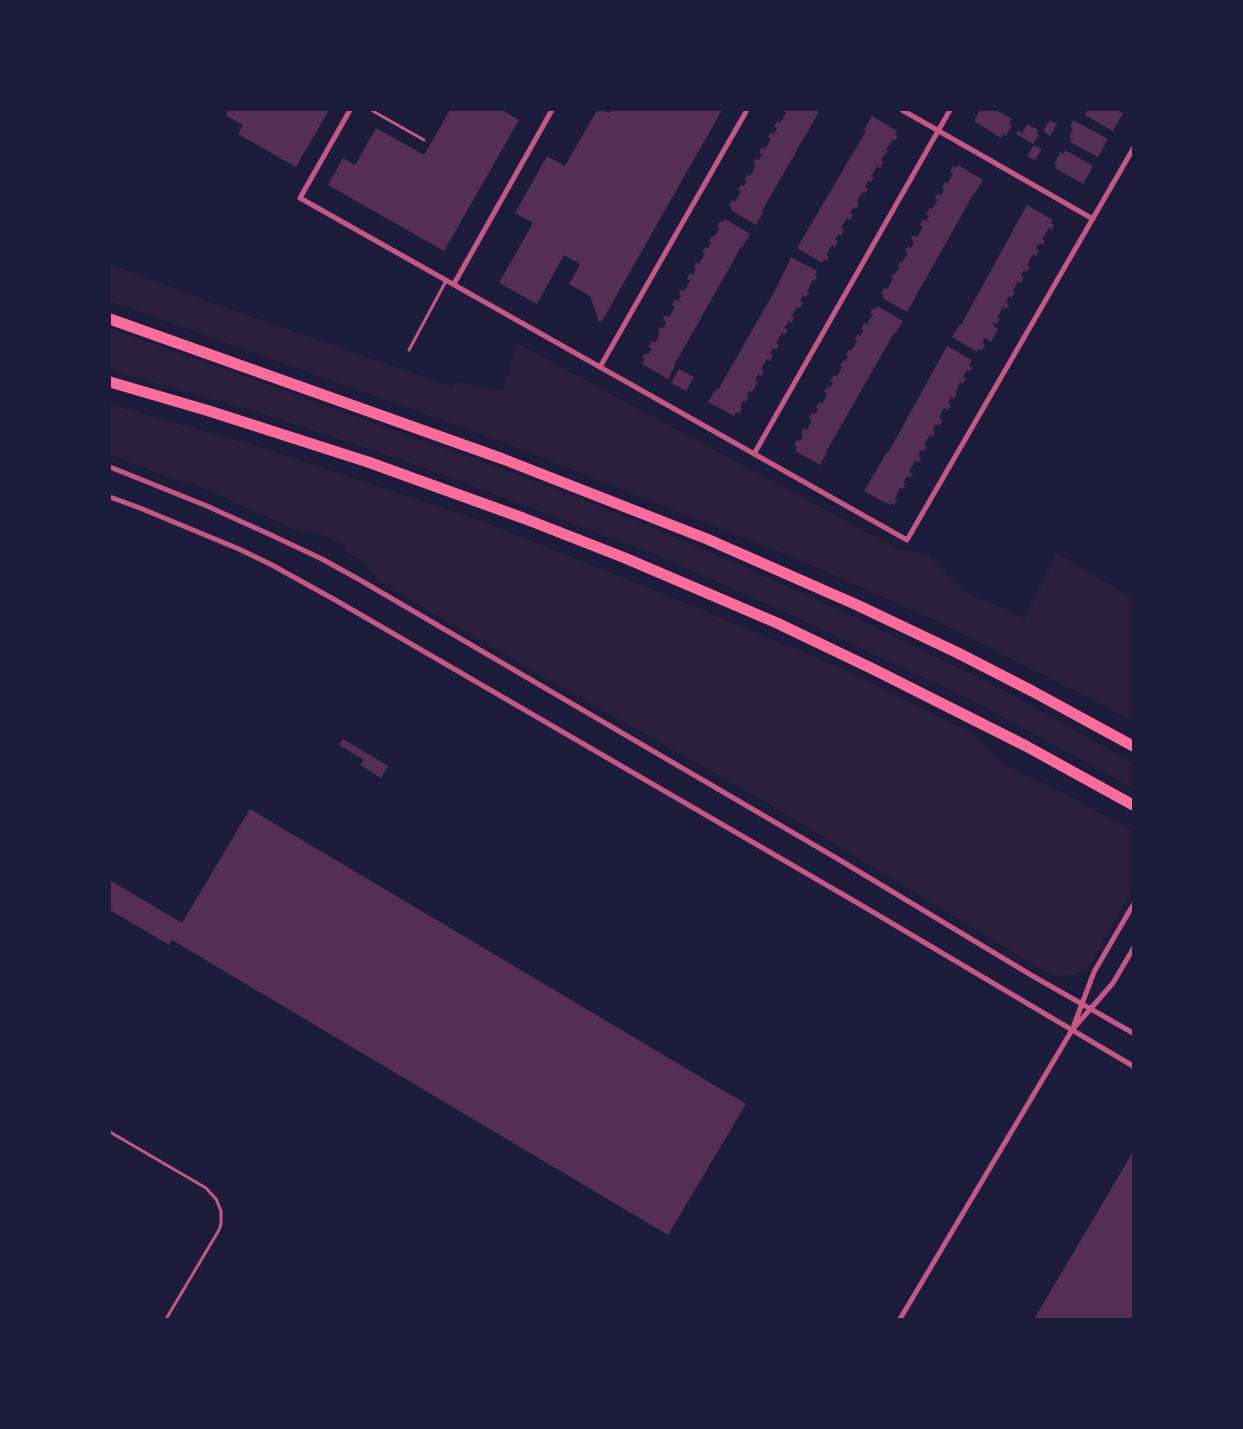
<!DOCTYPE html>
<style>
body{margin:0}
#map{position:relative;width:1243px;height:1429px;overflow:hidden;background:#1b1b3a;font-family:"Alegreya Sans",sans-serif}
canvas{display:block}
.frame{position:absolute;inset:0;border:111px solid #1b1b3a;pointer-events:none}
</style>
<div id="map">
<canvas width="1243" height="1429"></canvas>
<div class="frame"></div>
</div>
<script>
const g = document.querySelector('canvas').getContext('2d');
g.lineJoin = 'round';
function fill(path, color) { g.fillStyle = color; g.fill(path, 'evenodd'); }
const poly = rows => new Path2D(rows.map(r => 'M' + r).join(''));
function trace(path, color, width, dash) { g.strokeStyle = color; g.lineWidth = width; g.lineCap = dash ? 'butt' : 'round'; g.setLineDash(dash || []); g.stroke(path); }
fill(poly([
 [110,264,215,304,453,387,455,382,503,390,517,343,898,549,928,554,966,593,1012,612,1024,619,1057,553,1133,599,1133,722,1099,703,943,624,797,559,500,441,110,301],
 [110,329,234,372,372,423,524,477,624,516,745,567,859,619,1000,688,1133,763,1133,788,973,701,780,610,652,553,411,463,261,413,110,370],
 [110,404,264,448,474,518,664,594,841,668,970,732,1005,765,1071,797,1133,831,1133,888,1089,967,1074,975,1055,976,1037,967,764,801,531,670,378,581,363,562,343,550,346,545,320,534,293,529,192,483,189,485,110,455]
]), '#2a1e3b');
fill(poly([
 [226,110,329,110,296,167,238,134,243,125,227,116],
 [450,110,504,110,504,111,519,120,444,251,328,185,343,158,355,165,376,128,424,155],
 [597,110,603,110,609,113,611,110,722,110,602,321,599,322,590,296,569,284,580,264,564,255,537,304,499,283,533,223,515,213,547,156,565,166],
 [784,110,820,110,762,211,764,211,756,225,731,210,732,207,729,206,732,200,735,202,741,192,738,190,741,185,744,186,747,181,744,180,747,174,750,176,756,165,753,164,756,158,759,160,762,154,759,153,762,147,765,149,771,139,768,137,771,132,774,134,777,128,774,127,777,121,780,123,786,113,783,111],
 [980,110,996,110,1012,119,1009,123,1012,125,1006,136,1003,134,1001,138,974,121],
 [1088,110,1117,110,1123,113,1113,131,1085,115],
 [872,116,897,131,895,134,898,136,895,141,893,139,886,150,888,151,886,155,884,154,881,161,883,162,880,168,877,166,871,176,874,177,871,182,868,181,865,187,868,189,865,193,863,192,859,197,857,202,859,204,856,209,853,207,850,213,853,215,850,220,847,218,841,228,844,230,841,236,838,234,835,240,838,241,835,247,832,245,826,255,829,256,827,261,824,259,822,263,797,248,866,131,864,130],
 [1050,120,1057,124,1050,136,1043,131],
 [1073,120,1108,139,1098,157,1070,142,1072,139,1069,137,1073,129,1070,127],
 [1027,124,1038,130,1037,133,1039,135,1033,144,1016,134,1018,130,1022,133],
 [1034,145,1042,149,1035,160,1027,156],
 [1065,150,1093,166,1083,184,1055,168,1057,165,1054,164,1060,152,1063,154],
 [958,165,983,180,975,193,974,193,907,312,882,298,884,295,881,293,884,288,887,289,893,279,891,277,894,273,895,274,899,267,897,266,900,262,902,263,908,253,905,251,908,246,911,248,914,242,911,240,914,235,917,237,923,227,920,225,923,219,926,221,929,216,926,214,930,208,932,209,938,200,935,198,938,193,941,195,944,189,942,188,945,182,948,183,953,174,950,172,953,166,956,168],
 [1027,205,1053,220,1051,223,1054,225,1052,230,1049,228,1042,239,1045,241,1043,245,1040,243,1037,246,1036,249,1039,251,1036,256,1033,254,1027,265,1030,267,1027,272,1024,270,1021,276,1024,278,1021,283,1018,281,1013,291,1015,292,1012,298,1009,296,1006,302,1009,304,1006,309,1003,307,997,318,1000,319,997,324,994,322,993,325,998,329,991,342,985,338,982,344,985,345,982,350,979,349,977,352,952,337,960,324,961,325],
 [725,219,750,234,742,248,741,247,697,325,674,365,675,366,668,379,642,364,645,359,642,358,645,353,648,355,652,348,648,347,652,341,655,343,660,333,658,332,660,327,663,329,666,322,663,320,666,315,669,317,675,307,672,305,675,299,678,301,681,296,679,294,681,289,684,291,690,281,687,279,690,273,693,275,696,269,694,267,696,262,699,264,705,254,702,252,705,247,708,248,711,243,709,241,712,236,714,237,720,228,717,226,720,221,723,222],
 [791,257,817,271,815,275,817,276,815,281,813,280,807,291,809,292,806,297,803,295,800,301,803,303,800,308,797,307,791,317,794,318,791,323,789,321,787,324,784,328,788,330,785,334,782,333,776,343,779,345,776,350,773,348,770,354,773,355,770,361,767,359,761,369,764,370,761,376,758,374,755,380,758,382,752,392,749,391,746,396,749,397,746,402,743,401,740,407,742,408,739,414,736,412,734,416,708,402,716,389,718,390,778,285],
 [877,306,903,321,895,334,894,333,826,452,827,453,820,465,795,451,797,447,794,445,797,440,800,441,803,435,801,434,803,428,807,430,812,420,809,418,812,413,815,414,818,409,816,407,819,402,822,404,827,394,824,392,828,386,830,388,833,383,830,381,834,375,837,377,842,367,840,366,843,360,845,362,848,356,846,354,849,350,852,350,857,341,855,339,858,334,860,336,864,330,861,329,864,323,867,324,873,314,870,313,873,308,876,309],
 [947,346,972,360,969,366,973,367,970,371,967,370,963,377,966,378,963,384,960,382,958,387,955,392,957,394,954,399,951,397,948,403,951,405,948,410,944,408,939,418,943,420,939,426,936,424,933,430,935,431,933,436,930,435,924,445,927,447,924,451,921,450,918,456,921,458,918,463,915,461,909,472,913,474,910,478,907,476,903,483,906,484,903,489,900,488,895,498,897,499,894,505,891,503,890,505,864,491,887,452,888,453],
 [679,369,694,377,686,391,671,383],
 [343,739,388,766,381,778,360,765,364,760,339,745],
 [250,809,746,1104,668,1235,172,940,169,945,110,910,110,880,182,923],
 [1133,1152,1133,1319,1034,1319]
]), '#542f53');
trace(poly([
 [371,110,424,140],
 [409,350,446,281],
 [110,1132,206,1188,216,1199,221,1211,221,1224,219,1230,166,1319]
]), '#c65784', 3);
trace(poly([
 [350,110,300,198,907,540,1133,149],
 [902,110,1093,219],
 [454,284,552,110],
 [600,367,747,110],
 [754,454,950,110],
 [110,467,207,506,271,535,322,559,360,580,838,859,1031,975,1133,1033],
 [110,497,140,508,239,549,272,565,337,601,861,905,1133,1066],
 [1074,1025,1094,972,1133,905],
 [900,1319,1072,1030,1113,983,1133,949]
]), '#c65784', 5);
trace(poly([
 [110,319,503,459,707,539,857,605,958,653,1032,691,1133,746],
 [110,382,206,410,368,462,523,518,625,558,777,623,875,670,1026,746,1133,805]
]), '#ff6b9d', 11);
</script>
